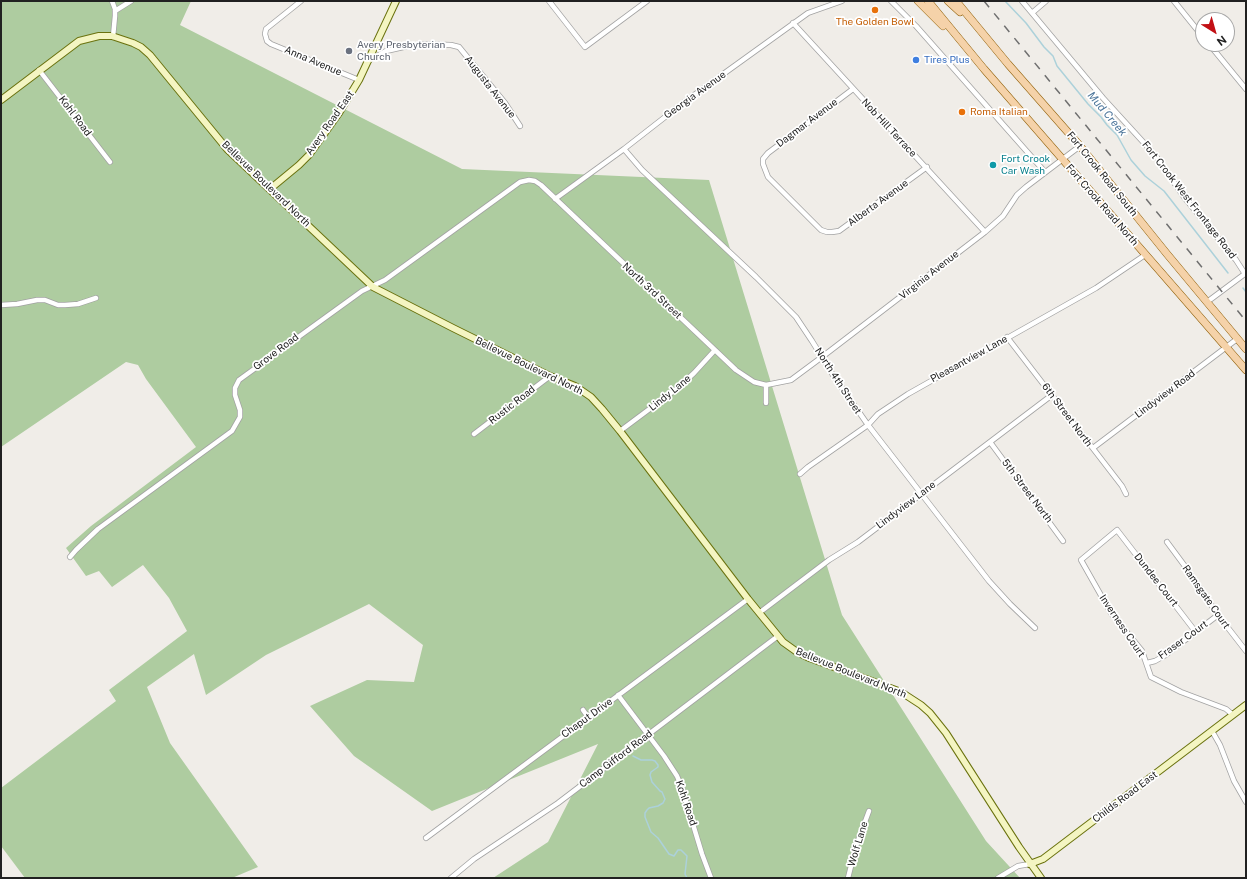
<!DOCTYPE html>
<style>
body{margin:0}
#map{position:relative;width:1247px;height:879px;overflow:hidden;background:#f0ede8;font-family:"Public Sans",sans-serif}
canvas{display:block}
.frame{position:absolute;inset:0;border:2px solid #212121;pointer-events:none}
.north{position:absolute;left:1195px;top:12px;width:40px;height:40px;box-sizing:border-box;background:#fff;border:1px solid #a6a6a6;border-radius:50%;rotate:143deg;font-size:11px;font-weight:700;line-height:16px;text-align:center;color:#212121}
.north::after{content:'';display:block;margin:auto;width:14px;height:18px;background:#c21015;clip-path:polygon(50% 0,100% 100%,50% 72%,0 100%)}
</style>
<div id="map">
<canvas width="1247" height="879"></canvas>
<div class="frame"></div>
<div class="north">N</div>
</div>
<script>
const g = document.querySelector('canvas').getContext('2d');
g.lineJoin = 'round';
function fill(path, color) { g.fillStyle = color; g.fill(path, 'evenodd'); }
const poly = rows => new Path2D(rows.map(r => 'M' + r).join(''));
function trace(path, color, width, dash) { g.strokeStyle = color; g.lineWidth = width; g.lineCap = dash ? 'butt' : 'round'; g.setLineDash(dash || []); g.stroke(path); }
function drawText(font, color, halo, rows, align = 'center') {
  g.font = font + ' "Public Sans",sans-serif'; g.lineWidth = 3.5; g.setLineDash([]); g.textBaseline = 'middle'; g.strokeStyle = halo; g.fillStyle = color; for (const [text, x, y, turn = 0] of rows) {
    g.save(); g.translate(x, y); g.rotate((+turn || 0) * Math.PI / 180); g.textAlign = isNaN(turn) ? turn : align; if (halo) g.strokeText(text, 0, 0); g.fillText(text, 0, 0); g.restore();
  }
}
fill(poly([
 [1,1,191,1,180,25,462,169,709,180,842,615,986,841,1020,878,493,878,548,842,598,744,432,811,354,756,310,706,367,680,414,682,423,645,369,604,266,655,206,695,194,654,147,687,170,743,258,867,232,878,25,878,1,846,1,788,116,701,109,690,187,631,169,598,143,565,112,587,99,571,86,576,66,548,91,526,196,447,146,379,138,365,126,362,1,447]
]), '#aecca0');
trace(poly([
 [1005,1,1026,23,1044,47,1053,56,1057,66,1088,104,1101,117,1107,125,1117,135,1131,160,1145,176,1164,191,1228,273],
 [1243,288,1246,292],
 [633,756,641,760,652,760,655,761,658,765,658,767,651,772,650,775,652,782,660,791,662,792,665,799,663,803,658,806,649,808,647,810,645,813,645,817,651,832,658,838,669,854,674,856,678,850,681,850,687,856,685,874,687,878]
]), '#acd1da', 1.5);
const street = poly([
 [112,1,115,9,115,16,113,37],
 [301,1,266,29,265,34,267,41,271,44,359,80],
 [549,1,585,47,647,1],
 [891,1,916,26,1045,172],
 [1022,1,1103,98,1155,155,1184,197,1236,260,1245,274],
 [1174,1,1203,37],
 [115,11,131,1],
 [1032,13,1046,1],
 [793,23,985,232],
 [1209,44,1246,89],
 [368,61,386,51,408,46,425,44,451,45,459,47,505,103,520,126],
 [39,70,110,162],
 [853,89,768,153,763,159,763,164,768,177,821,230,827,232,832,232,839,231,927,167],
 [624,149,642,170,756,277,796,317,812,341,833,375,868,425,989,581,1010,604,1035,628],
 [555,199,624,149,683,103,808,13,842,1],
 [1207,302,1246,273],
 [1,305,17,304,37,300,45,300,58,305,65,305,78,304,96,298],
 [1007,337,1122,486,1126,494],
 [766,385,791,380,822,357,985,232,1003,216,1017,195,1026,187,1080,146],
 [620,431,679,387,694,373,715,350],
 [474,434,550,376],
 [990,442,1063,541],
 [1093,448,1237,339],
 [800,474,808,467,868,425,878,414,908,394,1096,288,1145,255],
 [1167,542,1187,569,1218,615,1246,651],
 [70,557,76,550,98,529,232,431,240,417,240,410,235,395,235,388,239,380,362,291,385,280,520,182,529,180,535,181,541,185,736,370,754,382,766,385,766,403],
 [759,613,829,560,858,542,1052,395],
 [1195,631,1117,530,1081,560,1111,613,1142,651,1151,677,1181,692,1226,709,1233,715],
 [1147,663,1155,661,1164,656,1218,615],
 [618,695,664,756,677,776,682,788,702,854,711,878],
 [583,710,588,717],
 [1212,731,1220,745,1234,781,1246,802],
 [426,838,748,599],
 [451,878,474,859,558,803,778,636],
 [848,878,856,846,869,811],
 [998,878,1018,866,1030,864]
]);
const secondary = poly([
 [1,100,79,41,99,36,112,36,133,43,141,47,150,55,227,149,373,287,453,328,550,376,575,386,591,397,602,409,620,431,748,599,783,642,797,652,807,657,901,692,921,705,930,713,946,733,1019,847,1041,878],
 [270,189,299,165,309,155,339,113,359,80,396,1],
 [1030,864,1043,859,1246,705]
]);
const primary = poly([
 [918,1,943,26],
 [928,1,984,69,1246,370],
 [948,1,960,12],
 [956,1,1008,64,1080,146,1167,254,1246,349]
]);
trace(street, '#a2a2a2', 6);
trace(secondary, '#6a720e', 8);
trace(primary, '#92620c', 8);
trace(street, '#fff', 4.5);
trace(secondary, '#f4f5c2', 6);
trace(primary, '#f5d2a9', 7);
trace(poly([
 [984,1,1246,321]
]), '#6f6f6f', 1.5, [8, 8]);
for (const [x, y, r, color] of [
 [875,10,4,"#e8710a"],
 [349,51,4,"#6b7280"],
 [916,60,4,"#3f7fe0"],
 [962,112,4,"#e8710a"],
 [993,165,4,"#0f9aa8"]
]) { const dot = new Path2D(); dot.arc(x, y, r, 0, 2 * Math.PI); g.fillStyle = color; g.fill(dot); trace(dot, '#fff', 1.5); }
drawText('10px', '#c56008', '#fff', [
 ["The Golden Bowl",875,22],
 ["Roma Italian",970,112,"left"]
]);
drawText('10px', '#5b616d', '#fff', [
 ["Avery Presbyterian",357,45],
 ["Church",357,57]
], 'left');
drawText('10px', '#366cbe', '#fff', [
 ["Tires Plus",924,60]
], 'left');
drawText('10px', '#212121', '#fff', [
 ["Anna Avenue",313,61,23],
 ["Augusta Avenue",490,87,52],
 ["Georgia Avenue",695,95,-36],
 ["Kohl Road",75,116,53],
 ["Avery Road East",330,123,-55],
 ["Dagmar Avenue",807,123,-37],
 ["Nob Hill Terrace",889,128,47],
 ["Fort Crook Road South",1102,174,51],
 ["Bellevue Boulevard North",266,184,44],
 ["Fort Crook West Frontage Road",1189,200,52],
 ["Alberta Avenue",878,203,-36],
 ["Fort Crook Road North",1102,205,49],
 ["Virginia Avenue",929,275,-38],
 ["North 3rd Street",652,291,43],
 ["Grove Road",276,352,-37],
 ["Pleasantview Lane",969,359,-29],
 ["Bellevue Boulevard North",529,366,26],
 ["North 4th Street",838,381,57],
 ["Lindy Lane",670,393,-39],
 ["Lindyview Road",1165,394,-37],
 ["Rustic Road",512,405,-38],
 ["6th Street North",1067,415,53],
 ["5th Street North",1027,491,53],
 ["Lindyview Lane",906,505,-37],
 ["Dundee Court",1156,580,52],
 ["Ramsgate Court",1206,597,55],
 ["Inverness Court",1122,626,56],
 ["Fraser Court",1183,640,-36],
 ["Bellevue Boulevard North",851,673,22],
 ["Chaput Drive",587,718,-36],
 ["Camp Gifford Road",616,759,-37],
 ["Childs Road East",1125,797,-37],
 ["Kohl Road",686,803,71],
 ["Wolf Lane",858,844,-73]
]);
drawText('10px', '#0d838f', '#fff', [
 ["Fort Crook",1001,159],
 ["Car Wash",1001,171]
], 'left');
drawText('italic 11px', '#4d769b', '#fff', [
 ["Mud Creek",1107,114,50]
]);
</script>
